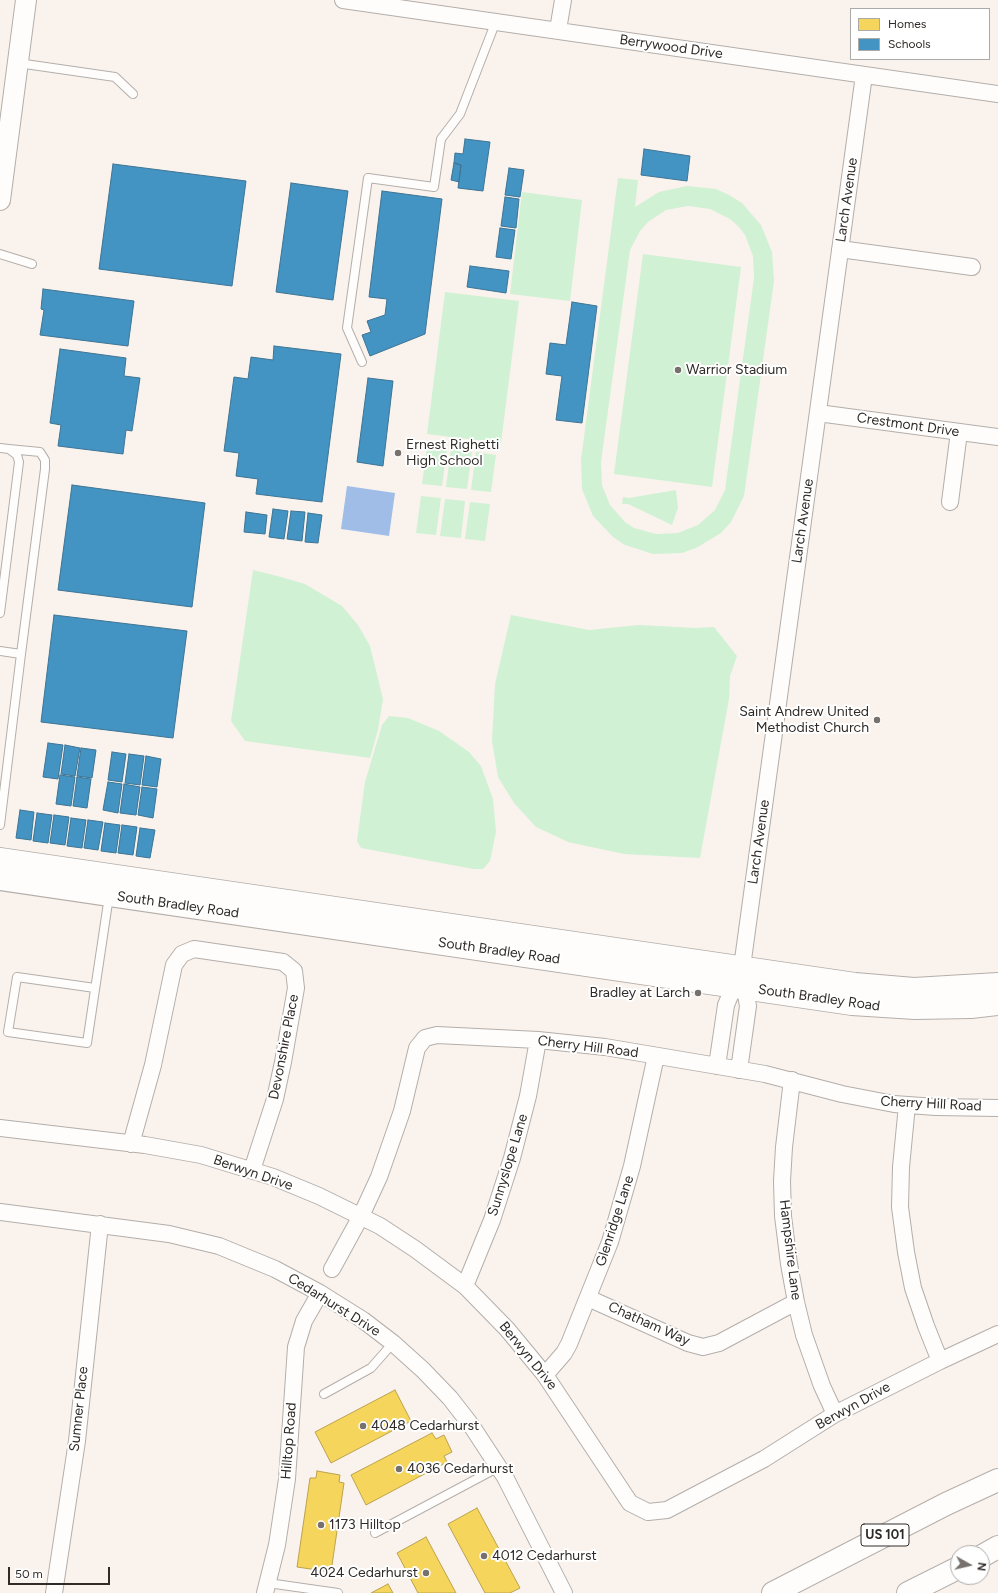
<!DOCTYPE html>
<style>
body{margin:0}
#map{position:relative;width:998px;height:1593px;overflow:hidden;background:#faf3ed;font-family:Figtree,sans-serif}
canvas{display:block}
.legend{position:absolute;left:850px;top:8px;width:140px;height:52px;box-sizing:border-box;background:#fff;border:1px solid #acaaa9;margin:0;padding:5px 7px;list-style:none;font-size:12px;color:#302b28}
.legend li{display:flex;align-items:center;gap:8px;height:20px}
.legend b{width:20px;border:1px solid #acaaa9}
.north{position:absolute;left:950px;top:1545px;width:40px;height:40px;box-sizing:border-box;background:#fff;border:1px solid #acaaa9;border-radius:50%;rotate:98deg;font-size:11px;font-weight:700;line-height:16px;text-align:center;color:#302b28}
.north::after{content:'';display:block;margin:auto;width:14px;height:18px;background:#77716d;clip-path:polygon(50% 0,100% 100%,50% 72%,0 100%)}
.scale{position:absolute;left:8px;top:1567px;width:102px;height:18px;box-sizing:border-box;border:2px solid #302b28;border-top:0;padding-left:5px;font-size:12px;line-height:14px;white-space:nowrap;color:#302b28;-webkit-text-stroke:3px #fff;paint-order:stroke}
</style>
<div id="map">
<canvas width="998" height="1593"></canvas>
<ul class="legend">
<li><b style="height:11px;background:#f6d55c"></b>Homes</li>
<li><b style="height:11px;background:#4393c3"></b>Schools</li>
</ul>
<div class="north">N</div>
<div class="scale">50 m</div>
</div>
<script>
const g = document.querySelector('canvas').getContext('2d');
g.lineJoin = 'round';
function fill(path, color) { g.fillStyle = color; g.fill(path, 'evenodd'); }
const poly = rows => new Path2D(rows.map(r => 'M' + r).join(''));
function trace(path, color, width, dash) { g.strokeStyle = color; g.lineWidth = width; g.lineCap = dash ? 'butt' : 'round'; g.setLineDash(dash || []); g.stroke(path); }
function drawText(font, color, halo, rows, align = 'center') {
  g.font = font + ' Figtree,sans-serif'; g.lineWidth = 4; g.setLineDash([]); g.textBaseline = 'middle'; g.strokeStyle = halo; g.fillStyle = color; for (const [text, x, y, turn = 0] of rows) {
    g.save(); g.translate(x, y); g.rotate((+turn || 0) * Math.PI / 180); g.textAlign = isNaN(turn) ? turn : align; if (halo) g.strokeText(text, 0, 0); g.fillText(text, 0, 0); g.restore();
  }
}
fill(poly([
 [618,178,638,180,635,207,659,192,687,186,716,189,729,195,742,203,761,225,772,252,774,281,744,496,731,522,721,533,696,548,682,553,653,554,625,545,613,537,593,516,582,489,581,460],
 [688,206,710,209,730,219,738,226,745,235,753,256,754,278,725,490,715,510,698,525,678,533,656,534,634,528,625,522,610,505,602,485,601,462,630,250,640,231,648,222,666,210],
 [522,192,582,200,570,301,510,294],
 [643,254,741,267,712,487,614,474],
 [445,292,519,301,501,443,427,434],
 [427,447,447,449,442,486,422,484],
 [451,449,472,452,467,489,446,487],
 [476,452,496,455,491,492,471,490],
 [676,490,678,508,672,525,628,504,622,504,623,497,629,498],
 [421,496,441,498,436,535,416,533],
 [445,499,465,501,461,538,440,536],
 [470,502,490,504,485,541,465,539],
 [253,570,281,577,305,584,342,606,358,625,370,646,383,699,378,730,370,758,245,741,231,721],
 [511,615,589,630,639,625,695,628,714,627,737,656,730,676,729,699,700,858,624,854,568,842,536,827,514,803,498,777,492,741,495,684],
 [389,716,408,718,439,731,469,752,481,766,493,799,496,832,490,861,483,869,473,869,361,848,357,841,365,782,382,725]
]), '#d0f1d4');
fill(poly([
 [347,486,395,493,389,536,341,529]
]), '#9fbde7');
const homes = poly([
 [395,1390,411,1421,331,1463,315,1432,395,1390],
 [432,1433,436,1439,444,1435,452,1452,444,1456,447,1462,366,1505,351,1475,432,1433],
 [317,1471,340,1475,339,1482,344,1483,331,1572,297,1567,310,1478,316,1478,317,1471],
 [477,1508,520,1588,510,1593,485,1593,448,1524,477,1508],
 [426,1537,456,1593,418,1593,397,1553,426,1537],
 [388,1584,393,1593,371,1593,388,1584]
]);
fill(homes, '#f6d55c');
trace(homes, '#bba24c', 1);
const schools = poly([
 [465,139,490,142,483,191,458,188,461,165,454,163,455,153,463,154,465,139],
 [644,149,690,156,687,181,641,175,644,149],
 [454,163,461,165,459,182,451,180,454,163],
 [113,164,246,181,232,286,99,269,113,164],
 [509,168,524,170,520,197,505,195,509,168],
 [291,183,348,191,333,300,276,292,291,183],
 [382,191,442,199,425,334,370,356,362,335,371,332,367,321,385,315,387,299,369,297,382,191],
 [505,197,519,199,516,228,501,226,505,197],
 [500,228,515,230,511,259,496,257,500,228],
 [470,266,509,271,506,293,467,287,470,266],
 [43,289,134,301,128,346,40,335,44,310,41,309,43,289],
 [572,302,597,306,582,423,556,420,562,376,546,374,550,343,566,345,572,302],
 [274,346,341,354,322,502,256,494,258,479,236,476,239,453,224,451,234,377,248,379,251,357,273,360,274,346],
 [60,349,126,358,124,376,140,378,132,431,126,430,123,454,58,446,61,425,50,423,60,349],
 [368,378,393,381,383,466,357,462,368,378],
 [72,485,205,503,192,607,58,590,72,485],
 [273,509,288,511,284,539,269,537,273,509],
 [291,511,305,512,302,541,287,539,291,511],
 [246,512,267,515,265,534,244,532,246,512],
 [308,513,322,515,318,543,305,542,308,513],
 [54,615,187,631,173,738,41,722,54,615],
 [48,743,63,745,58,779,43,777,48,743],
 [65,745,80,748,75,776,61,774,65,745],
 [81,748,96,750,92,778,77,776,81,748],
 [112,752,126,754,122,782,108,780,112,752],
 [129,754,144,756,140,785,125,783,129,754],
 [146,756,161,759,157,787,142,785,146,756],
 [60,775,75,777,71,806,56,804,60,775],
 [77,777,91,779,87,808,73,806,77,777],
 [108,782,122,784,118,813,103,810,108,782],
 [124,784,140,787,136,815,120,813,124,784],
 [142,787,157,789,153,818,138,815,142,787],
 [20,810,34,812,31,840,16,838,20,810],
 [37,813,52,815,48,843,33,841,37,813],
 [54,815,69,817,65,845,50,843,54,815],
 [71,818,86,820,82,848,67,846,71,818],
 [88,820,103,822,98,850,84,848,88,820],
 [105,823,120,825,116,853,101,851,105,823],
 [122,825,137,827,133,855,118,853,122,825],
 [140,828,155,830,150,858,136,856,140,828]
]);
fill(schools, '#4393c3');
trace(schools, '#3d7494', 1);
const service = poly([
 [18,63,115,77,133,94],
 [0,254,32,264],
 [362,362,347,328,368,178,434,187,441,139,460,114,496,21],
 [0,448,9,449,17,455,19,462,0,613],
 [9,449,40,452,45,460,45,469,21,654],
 [0,651,21,654,0,825],
 [95,988,17,977,8,1032,87,1043,109,896],
 [324,1394,371,1368,393,1343],
 [375,1533,499,1467],
 [268,1583,338,1593]
]);
const minor = poly([
 [343,0,998,94],
 [558,30,563,0],
 [840,249,972,267],
 [818,413,998,437],
 [950,502,959,432],
 [717,1066,726,1005,742,967,864,75],
 [739,1070,748,1006,743,978],
 [792,1080,784,1147,782,1181,783,1216,789,1264,796,1302,804,1335,822,1386,835,1414],
 [907,1105,901,1167,900,1207,906,1252,913,1288,926,1326,940,1361],
 [0,1128,145,1145,201,1155,273,1177,319,1196,380,1226,415,1249,465,1286,507,1329,545,1375,630,1503,648,1512,667,1510,764,1459,835,1414,940,1361,998,1334],
 [131,1144,153,1065,174,965,182,954,194,949,283,962,294,971,296,988,283,1062,275,1099,252,1170],
 [0,1212,169,1234,219,1246,275,1269,320,1293,363,1320,393,1343,423,1370,450,1398,471,1425,505,1477,564,1593],
 [332,1269,361,1216,379,1177,402,1111,417,1048,425,1038,437,1035,538,1040,605,1047,765,1074,842,1094,894,1104,936,1107,998,1108],
 [465,1286,492,1220,512,1158,528,1096,538,1040],
 [588,1298,688,1343,703,1347,719,1343,796,1302],
 [545,1375,564,1353,569,1344,610,1242,632,1166,656,1056],
 [54,1593,77,1441,100,1224],
 [265,1593,277,1545,287,1479,296,1347,304,1321,320,1293]
]);
const tertiary = poly([
 [0,200,26,0]
]);
const secondary = poly([
 [0,859,855,984,914,989,998,984],
 [0,879,852,1004,915,1008,971,1007,998,1004]
]);
const motorway = poly([
 [982,1556,998,1547],
 [773,1593,946,1504,998,1480],
 [908,1593,958,1568]
]);
trace(service, '#b4aeaa', 10);
trace(minor, '#b4aeaa', 18);
trace(tertiary, '#b4aeaa', 22);
trace(secondary, '#b4aeaa', 24);
trace(motorway, '#b4aeaa', 24);
trace(service, '#fefdfc', 8);
trace(minor, '#fefdfc', 16);
trace(tertiary, '#fefdfc', 20);
trace(secondary, '#fefdfc', 22);
trace(motorway, '#fefdfc', 22);
for (const [x, y, r, color] of [
 [678,370,4,"#77716d"],
 [398,453,4,"#77716d"],
 [877,720,4,"#77716d"],
 [698,993,4,"#77716d"],
 [363,1426,4,"#77716d"],
 [399,1469,4,"#77716d"],
 [321,1525,4,"#77716d"],
 [484,1556,4,"#77716d"],
 [426,1573,4,"#77716d"]
]) { const dot = new Path2D(); dot.arc(x, y, r, 0, 2 * Math.PI); g.fillStyle = color; g.fill(dot); trace(dot, '#fff', 1.5); }
for (const [x, y, w] of [
 [885,1535,48]
]) { const box = new Path2D(); box.roundRect(x - w / 2, y - 11, w, 22, 3); g.fillStyle = '#fff'; g.fill(box); trace(box, '#302b28', 1); }
drawText('bold 13px', '#302b28', null, [
 ["US 101",885,1535]
]);
drawText('14px', '#302b28', '#fff', [
 ["Berrywood Drive",671,47,8],
 ["Larch Avenue",847,200,-82],
 ["Crestmont Drive",908,425,8],
 ["Larch Avenue",803,521,-82],
 ["Larch Avenue",759,842,-82],
 ["South Bradley Road",178,905,8],
 ["South Bradley Road",499,951,8],
 ["South Bradley Road",819,998,8],
 ["Devonshire Place",284,1047,-79],
 ["Cherry Hill Road",588,1047,7],
 ["Cherry Hill Road",931,1104,3],
 ["Sunnyslope Lane",508,1165,-73],
 ["Berwyn Drive",253,1173,19],
 ["Glenridge Lane",615,1221,-72],
 ["Hampshire Lane",790,1250,83],
 ["Cedarhurst Drive",334,1305,32],
 ["Chatham Way",649,1324,24],
 ["Berwyn Drive",528,1356,51],
 ["Berwyn Drive",853,1406,-29],
 ["Sumner Place",79,1409,-84],
 ["Hilltop Road",289,1441,-86]
]);
drawText('14px', '#302b28', '#fff', [
 ["Warrior Stadium",686,370],
 ["Ernest Righetti",406,445],
 ["High School",406,461],
 ["Saint Andrew United",869,712,"right"],
 ["Methodist Church",869,728,"right"],
 ["Bradley at Larch",690,993,"right"],
 ["4048 Cedarhurst",371,1426],
 ["4036 Cedarhurst",407,1469],
 ["1173 Hilltop",329,1525],
 ["4012 Cedarhurst",492,1556],
 ["4024 Cedarhurst",418,1573,"right"]
], 'left');
</script>
